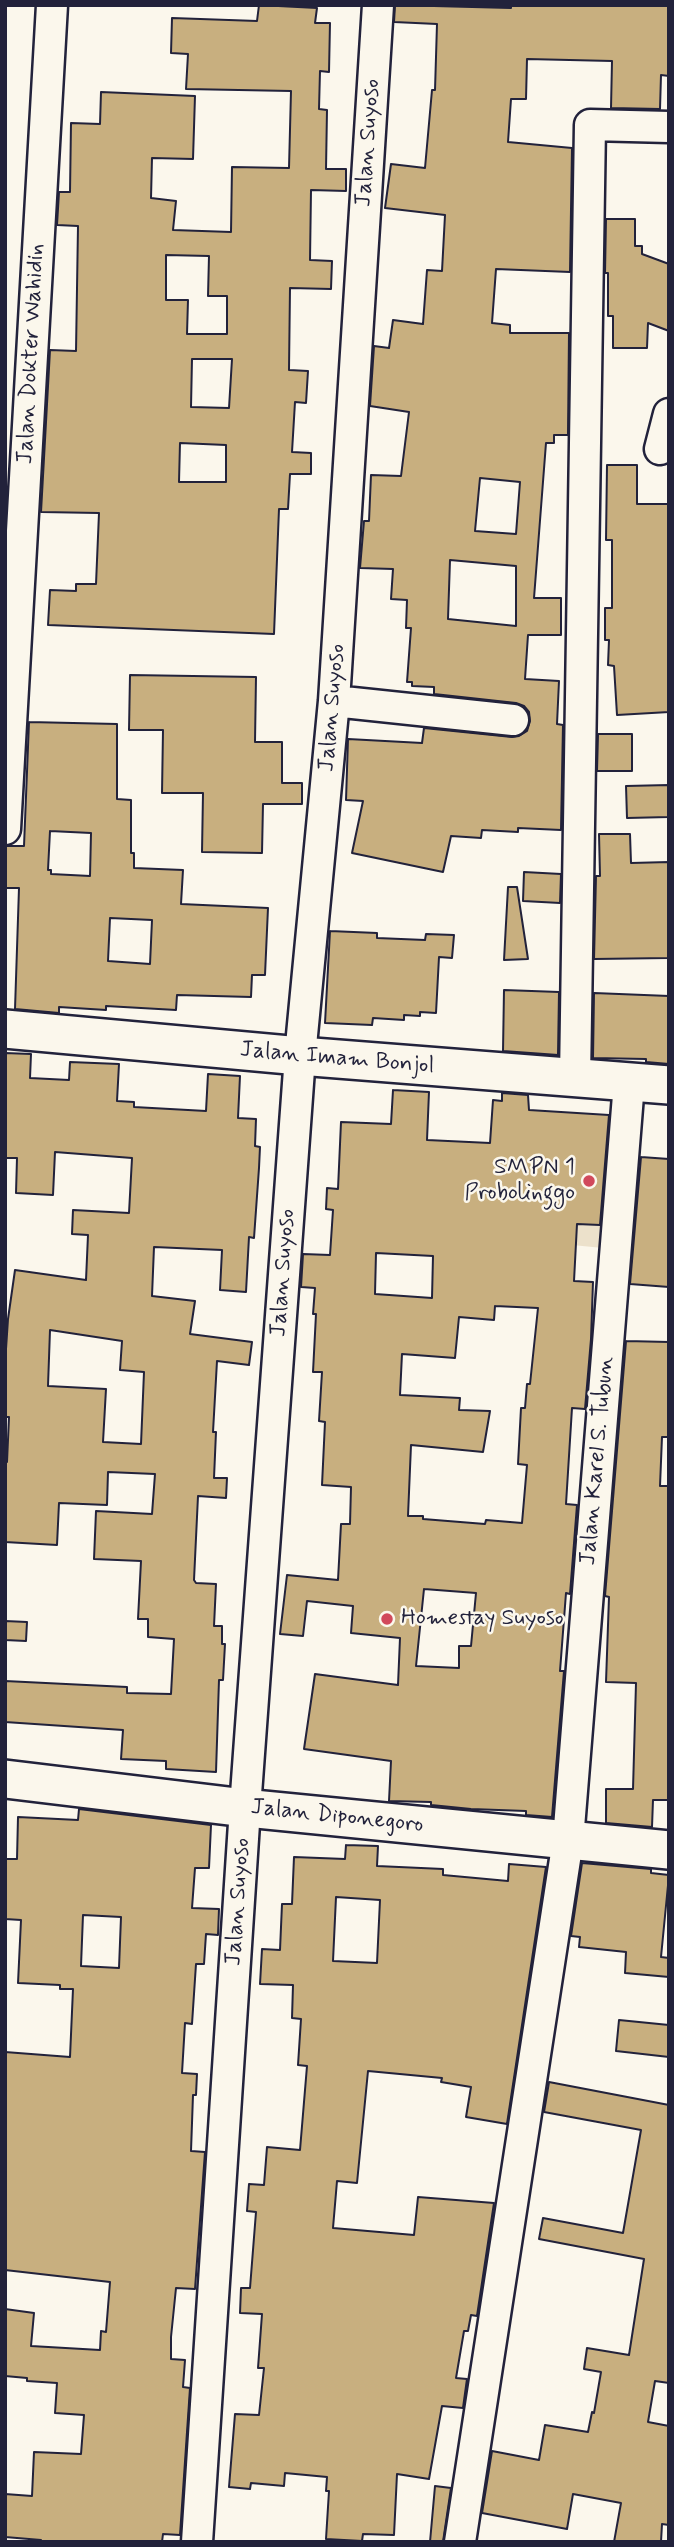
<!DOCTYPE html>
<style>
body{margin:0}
#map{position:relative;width:674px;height:2547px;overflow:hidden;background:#fbf7ec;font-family:Mynerve,sans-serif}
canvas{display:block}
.frame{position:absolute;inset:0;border:7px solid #22223b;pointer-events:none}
</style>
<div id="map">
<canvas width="674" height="2547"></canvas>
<div class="frame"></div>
</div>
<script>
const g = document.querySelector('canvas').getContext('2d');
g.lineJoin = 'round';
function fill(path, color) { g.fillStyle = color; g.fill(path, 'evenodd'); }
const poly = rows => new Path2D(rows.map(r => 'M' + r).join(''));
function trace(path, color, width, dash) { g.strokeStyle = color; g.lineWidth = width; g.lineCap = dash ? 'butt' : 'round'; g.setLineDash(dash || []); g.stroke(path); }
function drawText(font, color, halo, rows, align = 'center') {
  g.font = font + ' Mynerve,sans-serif'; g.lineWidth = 5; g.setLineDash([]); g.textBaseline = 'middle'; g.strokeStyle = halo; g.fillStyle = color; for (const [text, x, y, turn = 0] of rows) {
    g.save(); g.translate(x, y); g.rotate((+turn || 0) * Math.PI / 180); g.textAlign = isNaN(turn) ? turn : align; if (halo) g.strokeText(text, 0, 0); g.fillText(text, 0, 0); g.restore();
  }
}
fill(poly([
 [574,1115,616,1119,603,1248,562,1244]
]), '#ece1cb');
const building = poly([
 [259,5,317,8,315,23,330,23,329,72,320,71,319,109,327,110,326,169,346,169,346,191,311,190,310,260,332,261,331,289,290,288,289,370,308,371,306,403,295,402,292,452,311,453,311,474,290,474,288,509,279,509,274,634,48,625,50,590,76,591,76,584,96,584,99,513,41,512,50,350,76,351,78,226,57,225,59,192,70,192,71,123,100,124,101,92,195,96,193,159,152,158,151,198,176,201,173,230,231,232,232,167,289,168,291,91,186,89,188,54,171,53,172,18,257,21,259,5],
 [166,255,209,256,208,296,227,296,227,334,187,334,188,300,166,300,166,255],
 [192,359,232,359,229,408,191,407,192,359],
 [180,443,226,445,226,482,179,482,180,443],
 [395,5,511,8,511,5,669,5,669,76,661,75,660,109,611,108,612,61,527,59,526,99,511,99,508,142,572,148,570,272,496,269,492,323,510,325,510,333,569,333,568,435,554,435,554,443,546,443,534,598,561,598,561,635,528,635,525,679,559,681,557,724,563,725,561,830,518,828,518,832,482,830,481,838,451,836,443,872,352,853,363,801,346,800,348,739,422,743,424,728,512,737,519,736,527,731,530,721,529,712,524,706,516,703,434,694,434,687,412,686,412,682,407,682,411,628,406,628,407,600,391,599,393,569,360,568,364,521,369,521,371,475,401,476,409,412,370,406,374,346,389,348,393,320,423,324,427,270,442,271,445,215,385,208,391,164,425,168,432,90,435,90,437,24,394,22,395,5],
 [480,478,520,482,516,534,475,531,480,478],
 [450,560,516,566,516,626,448,619,450,560],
 [606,219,635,219,635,246,642,246,642,254,669,264,669,331,648,323,647,348,613,348,613,316,608,316,608,273,605,273,606,219],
 [607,465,637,465,637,504,669,504,669,712,617,715,614,666,608,665,609,640,605,640,605,608,612,608,612,540,606,540,607,465],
 [130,675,256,677,255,742,282,742,282,783,302,783,302,804,263,804,262,853,202,852,203,793,162,793,163,730,129,730,130,675],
 [29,722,117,724,117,799,131,800,131,853,134,853,134,868,183,870,181,904,268,908,265,975,252,975,251,997,177,995,176,1010,106,1006,106,1010,59,1007,59,1013,15,1009,19,888,5,888,5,846,24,846,29,722],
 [50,831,91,833,90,876,51,874,51,870,48,870,50,831],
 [110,918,152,920,150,964,108,961,110,918],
 [598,734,632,734,632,771,597,771,598,734],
 [669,785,669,817,627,818,626,786,669,785],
 [599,834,630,834,631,863,669,862,669,958,594,959,596,876,600,876,599,834],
 [524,872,561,874,560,903,523,901,524,872],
 [508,887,517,887,528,959,504,960,508,887],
 [330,931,377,933,377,938,425,940,426,934,454,935,452,958,439,957,436,1013,420,1012,420,1016,404,1015,404,1020,373,1018,372,1025,325,1023,330,931],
 [504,990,559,992,558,1055,503,1051,504,990],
 [594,993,669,996,669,1064,646,1062,646,1059,593,1058,594,993],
 [5,1053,31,1054,30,1078,69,1080,70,1062,119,1064,117,1101,134,1102,134,1107,206,1111,208,1074,240,1076,238,1118,256,1119,255,1146,260,1147,259,1168,254,1238,249,1237,246,1292,220,1290,222,1250,154,1247,152,1296,195,1301,190,1334,252,1342,249,1365,217,1361,213,1432,216,1432,214,1478,227,1478,226,1498,198,1496,194,1580,196,1583,216,1584,214,1626,222,1626,222,1644,225,1644,223,1680,219,1680,216,1772,166,1769,166,1761,121,1759,123,1730,5,1722,5,1681,127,1687,127,1693,171,1694,174,1639,148,1637,148,1619,138,1619,141,1561,94,1559,96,1511,152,1514,155,1474,108,1472,107,1505,59,1503,57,1545,5,1542,5,1462,7,1462,9,1417,5,1417,5,1364,8,1319,15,1270,86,1280,88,1235,72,1234,73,1210,129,1213,132,1158,55,1152,53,1195,16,1193,17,1158,5,1158,5,1053],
 [50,1330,122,1341,120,1370,144,1372,141,1444,103,1442,106,1389,48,1386,50,1330],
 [393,1090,429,1092,427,1140,490,1143,493,1100,502,1101,502,1093,528,1095,529,1110,609,1115,600,1225,577,1224,574,1281,593,1282,591,1339,585,1409,572,1408,566,1504,577,1505,570,1594,566,1593,560,1671,564,1671,552,1817,526,1815,526,1811,471,1809,431,1805,431,1802,389,1801,391,1761,304,1749,315,1674,398,1685,400,1638,351,1633,353,1606,307,1601,303,1636,280,1634,287,1575,338,1580,341,1524,350,1524,351,1487,322,1485,325,1422,319,1421,322,1372,313,1372,316,1314,313,1314,315,1288,301,1287,303,1254,330,1255,333,1210,326,1209,327,1188,338,1189,341,1122,391,1124,393,1090],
 [376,1253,433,1256,432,1298,375,1294,376,1253],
 [495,1306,538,1308,530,1384,527,1384,525,1408,521,1408,518,1464,527,1465,522,1523,486,1520,485,1524,423,1519,423,1516,408,1516,411,1445,483,1452,490,1411,459,1410,460,1398,400,1395,402,1354,455,1358,459,1317,494,1320,495,1306],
 [424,1589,476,1593,471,1646,459,1646,459,1668,416,1666,424,1589],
 [641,1157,669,1159,669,1287,630,1284,641,1157],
 [626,1341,669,1342,669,1437,662,1437,660,1486,669,1486,669,1800,653,1800,652,1827,606,1823,606,1789,633,1789,636,1683,606,1682,609,1597,605,1596,626,1341],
 [5,1621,27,1622,26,1641,5,1640,5,1621],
 [79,1809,211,1825,209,1868,195,1868,192,1908,219,1909,218,1935,206,1934,204,1964,196,1964,192,2024,185,2023,182,2073,197,2074,196,2095,193,2095,191,2151,205,2152,195,2289,176,2288,171,2337,171,2359,185,2360,183,2387,190,2388,180,2535,163,2534,162,2542,41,2542,41,2540,5,2537,5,2494,32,2496,34,2452,81,2454,84,2415,55,2413,57,2383,27,2381,27,2378,5,2376,5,2309,34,2313,31,2346,100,2350,101,2331,106,2332,110,2282,5,2270,5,2052,70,2057,73,1989,60,1989,60,1985,18,1983,21,1920,5,1919,5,1859,17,1859,18,1817,78,1820,79,1809],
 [83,1915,121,1917,119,1968,81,1966,83,1915],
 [346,1845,378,1846,377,1866,443,1869,443,1875,508,1881,509,1864,546,1867,507,2124,466,2117,471,2087,441,2082,442,2078,368,2071,357,2183,337,2181,333,2228,414,2235,418,2197,494,2203,477,2316,471,2315,468,2331,464,2331,456,2378,467,2379,463,2408,442,2406,429,2479,397,2474,394,2535,363,2534,362,2541,326,2539,329,2491,326,2491,327,2477,285,2473,284,2486,251,2483,250,2489,229,2487,235,2414,259,2415,264,2368,258,2368,262,2314,240,2313,241,2288,250,2288,256,2212,247,2211,249,2184,264,2185,267,2147,300,2150,307,2066,298,2065,301,2019,292,2018,293,1985,260,1984,262,1949,280,1950,282,1904,292,1904,294,1857,345,1859,346,1845],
 [336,1897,380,1900,377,1963,333,1961,336,1897],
 [582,1863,651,1869,651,1873,669,1875,661,1957,669,1958,669,1977,625,1973,626,1952,579,1947,580,1937,571,1936,582,1863],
 [619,2020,669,2025,669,2057,616,2051,619,2020],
 [549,2082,669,2105,669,2383,655,2381,648,2422,669,2426,669,2525,662,2524,661,2542,614,2542,621,2503,573,2494,567,2529,482,2513,492,2451,539,2460,545,2425,588,2432,592,2412,594,2413,601,2372,584,2369,587,2348,629,2355,644,2259,539,2239,543,2218,623,2233,641,2130,544,2112,549,2082],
 [435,2486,451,2488,443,2542,430,2542,435,2486]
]);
fill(building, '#c8af7f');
trace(building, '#22223b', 2);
const minor = poly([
 [660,449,669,414],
 [334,701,513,720],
 [5,829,52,5],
 [575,1078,590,125,669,127],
 [197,2542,245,1808,300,1056,334,701,378,5],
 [460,2542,568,1840,629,1083]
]);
const tertiary = poly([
 [5,1029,300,1056,669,1085],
 [5,1779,245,1808,669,1850]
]);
trace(minor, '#22223b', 35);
trace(tertiary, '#22223b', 42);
trace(minor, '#fbf7ec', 30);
trace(tertiary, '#fbf7ec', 37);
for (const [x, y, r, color] of [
 [589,1181,7,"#d1495b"],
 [387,1619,7,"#d1495b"]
]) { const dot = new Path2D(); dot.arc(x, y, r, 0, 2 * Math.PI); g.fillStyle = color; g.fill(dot); trace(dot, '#fbf7ec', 2.5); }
drawText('23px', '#22223b', '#fbf7ec', [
 ["Jalan Suyoso",369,143,-86],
 ["Jalan Dokter Wahidin",32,354,-87],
 ["Jalan Suyoso",333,708,-85],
 ["Jalan Imam Bonjol",337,1059,5],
 ["Jalan Suyoso",284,1273,-86],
 ["Jalan Karel S. Tubun",598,1461,-85],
 ["Jalan Diponegoro",337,1817,6],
 ["Jalan Suyoso",239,1902,-86]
]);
drawText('23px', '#22223b', '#fbf7ec', [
 ["SMPN 1",575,1168],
 ["Probolinggo",575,1194],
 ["Homestay Suyoso",401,1619,"left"]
], 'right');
</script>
